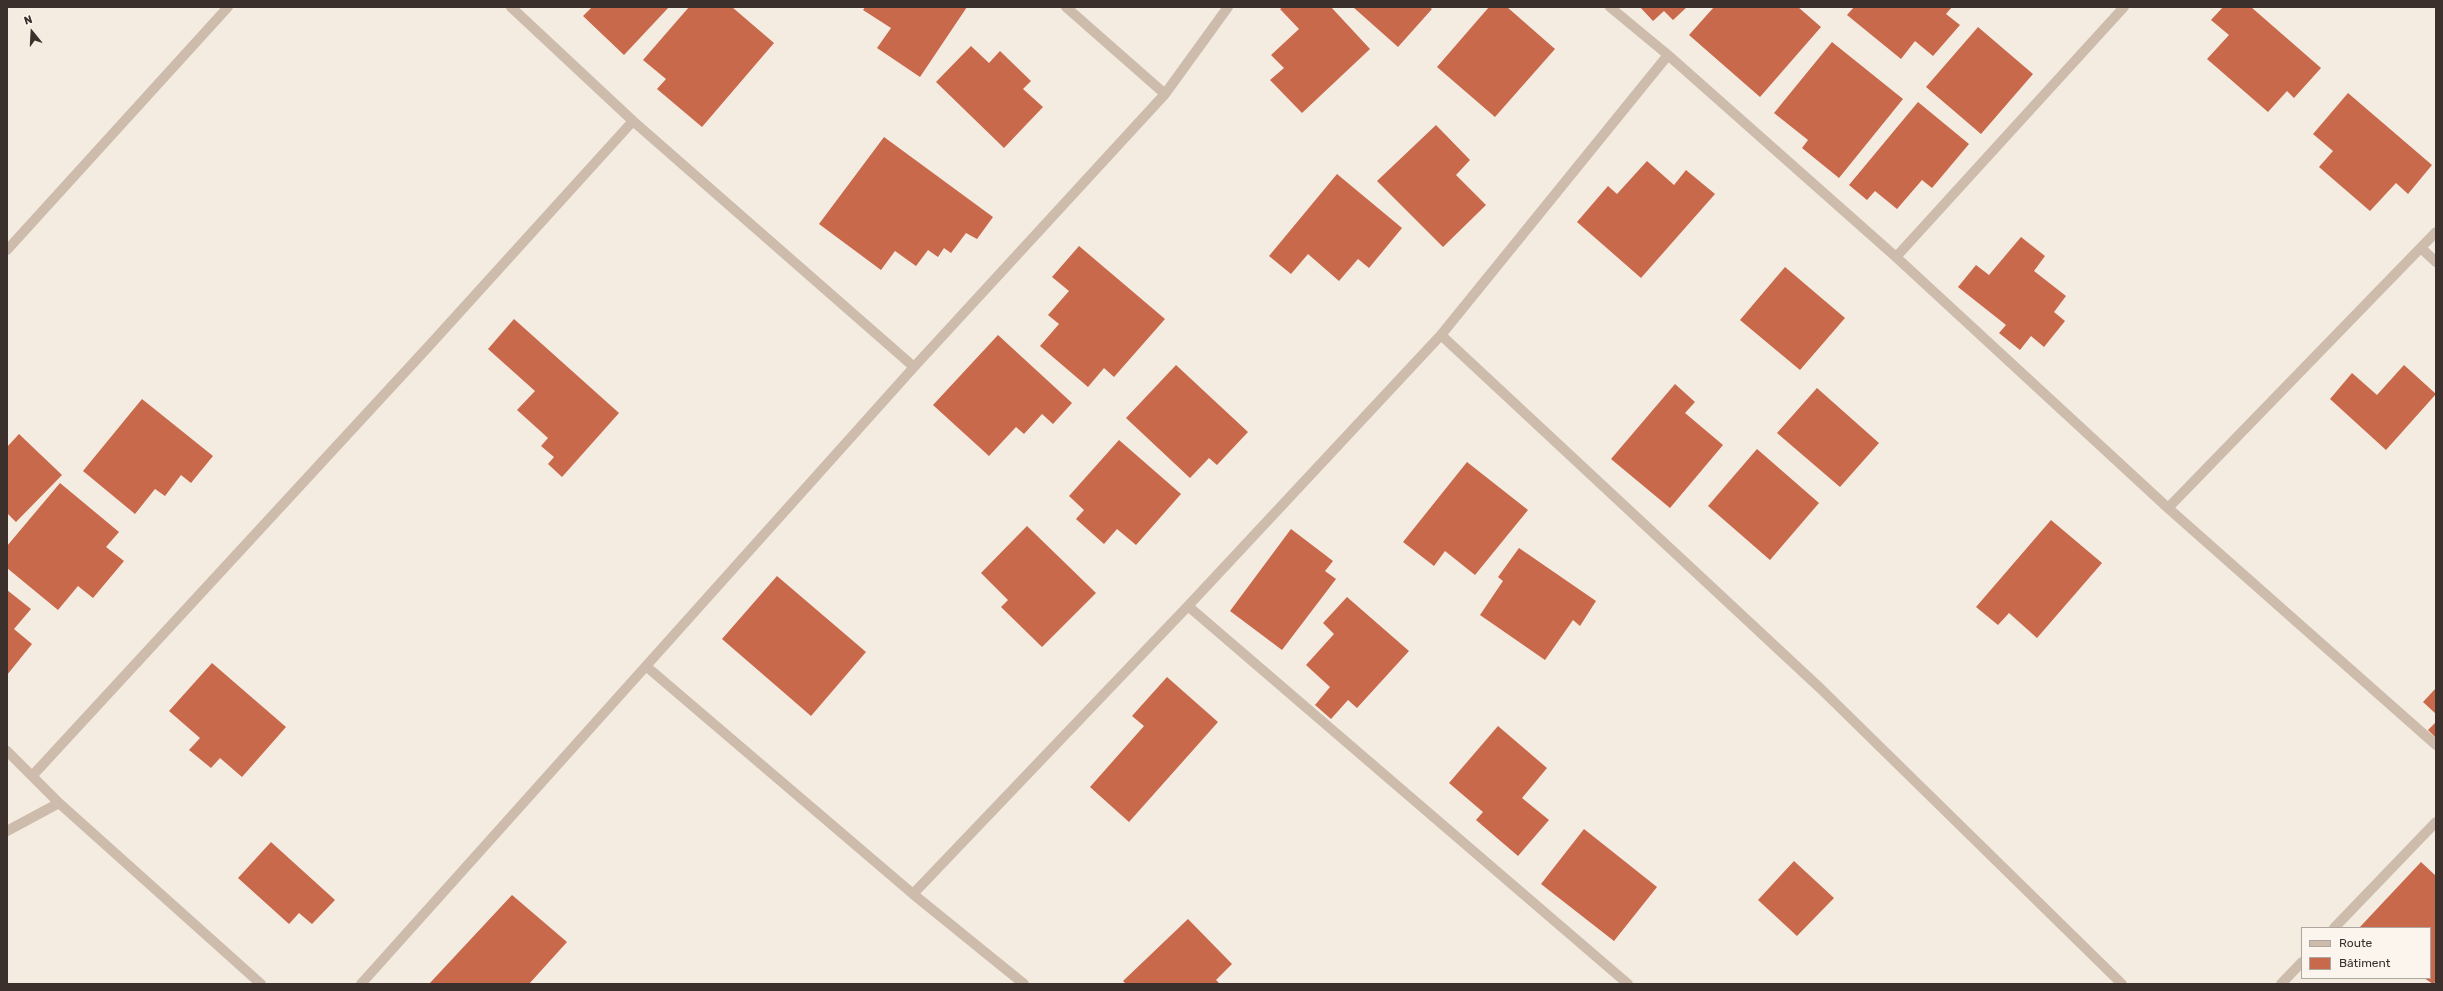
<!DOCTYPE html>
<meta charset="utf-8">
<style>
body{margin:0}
#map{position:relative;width:2443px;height:991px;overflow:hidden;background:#f4ebe1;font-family:Rubik,sans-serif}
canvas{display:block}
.frame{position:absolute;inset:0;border:8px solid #3b302b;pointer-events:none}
.legend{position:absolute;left:2301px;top:927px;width:130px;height:52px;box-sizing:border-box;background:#fbf5ee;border:1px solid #aea6a0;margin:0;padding:5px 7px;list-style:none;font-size:12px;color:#3b302b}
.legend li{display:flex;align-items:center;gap:8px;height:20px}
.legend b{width:20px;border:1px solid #aea6a0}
.north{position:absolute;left:12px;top:12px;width:40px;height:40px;-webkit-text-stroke:3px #fbf5ee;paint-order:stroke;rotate:342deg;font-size:11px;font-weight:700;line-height:16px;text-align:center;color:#3b302b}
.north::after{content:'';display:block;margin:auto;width:14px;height:18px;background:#3b302b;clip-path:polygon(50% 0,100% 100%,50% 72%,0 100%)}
</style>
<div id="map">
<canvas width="2443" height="991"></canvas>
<div class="frame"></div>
<ul class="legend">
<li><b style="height:5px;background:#cdbbac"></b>Route</li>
<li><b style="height:11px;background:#c8694b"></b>Bâtiment</li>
</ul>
<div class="north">N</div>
</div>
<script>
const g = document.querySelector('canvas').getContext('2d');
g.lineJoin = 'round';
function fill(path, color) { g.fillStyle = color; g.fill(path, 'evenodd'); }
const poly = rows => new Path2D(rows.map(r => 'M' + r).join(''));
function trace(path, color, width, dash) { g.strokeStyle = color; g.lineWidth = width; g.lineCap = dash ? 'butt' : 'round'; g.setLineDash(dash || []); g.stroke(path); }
fill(poly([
 [592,7,669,7,624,55,583,16],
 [689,7,732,7,774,43,702,127,657,89,666,79,643,60],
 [865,7,967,7,920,77,877,48,891,28,863,10],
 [1283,7,1331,7,1370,49,1302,113,1270,80,1284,68,1271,55,1299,29,1280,9],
 [1353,7,1429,7,1432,9,1398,47],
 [1489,7,1507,7,1555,49,1495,117,1437,67],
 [1640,7,1687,7,1673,20,1664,11,1653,21],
 [1714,7,1798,7,1821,27,1760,97,1689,35],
 [1854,7,1952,7,1946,14,1960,25,1933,56,1915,41,1901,59,1847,15],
 [2223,7,2251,7,2321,68,2294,98,2287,91,2268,112,2207,59,2229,35,2211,20],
 [1978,27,2033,74,1981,134,1926,87],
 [1832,42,1903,99,1839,178,1802,148,1808,140,1774,113],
 [971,46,989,63,1000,51,1031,81,1023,89,1043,107,1004,148,936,82],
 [2348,93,2432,165,2408,194,2396,183,2370,211,2319,167,2333,151,2313,134],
 [1918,102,1969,144,1932,188,1922,180,1897,209,1875,191,1867,200,1849,185],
 [1436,125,1470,160,1456,175,1486,205,1443,247,1377,181],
 [884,137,993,217,977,239,966,233,951,253,944,248,938,257,928,250,916,266,895,251,881,270,819,224],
 [1647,161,1674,185,1686,170,1715,194,1641,278,1577,222,1608,186,1617,194],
 [1337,174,1402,228,1369,268,1358,259,1339,281,1308,254,1291,274,1269,256],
 [2021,237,2045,256,2034,271,2066,296,2054,312,2065,321,2044,347,2031,336,2020,350,1999,333,2006,325,1958,287,1976,265,1989,275],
 [1079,246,1165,319,1114,377,1104,368,1088,387,1040,346,1059,324,1048,315,1069,291,1052,277],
 [1785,267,1845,318,1800,370,1740,320],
 [514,319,619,413,562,477,548,464,554,457,541,446,548,438,517,410,535,391,488,349],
 [998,335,1072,403,1053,424,1042,414,1024,434,1016,427,989,456,933,405],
 [1176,365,1248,432,1217,465,1209,458,1190,478,1126,418],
 [2404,365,2436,394,2386,450,2330,399,2352,373,2377,395],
 [1675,384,1695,402,1685,413,1723,445,1670,508,1611,459],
 [1817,388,1879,443,1840,487,1777,433],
 [142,399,213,456,191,483,181,475,165,496,155,489,135,514,83,471],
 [19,434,62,475,16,522,7,513,7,447],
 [1119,440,1181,494,1136,545,1117,529,1104,544,1076,519,1084,510,1069,496],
 [1757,449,1819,503,1770,560,1708,506],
 [1467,462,1528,510,1475,575,1445,551,1434,566,1403,542],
 [60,483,119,532,106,547,124,561,93,598,78,586,58,610,7,568,7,546],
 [2051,520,2102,563,2037,638,2009,613,1998,625,1976,607],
 [1027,526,1096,593,1042,647,1001,607,1008,600,981,573],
 [1291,529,1333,561,1325,571,1336,579,1282,650,1230,611],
 [1519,548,1596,601,1580,626,1573,620,1545,660,1480,615,1503,581,1498,577],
 [777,576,866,652,811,716,722,639],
 [7,590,31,609,14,629,32,644,7,675],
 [1347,597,1409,651,1357,708,1348,700,1331,719,1315,705,1330,687,1306,665,1334,634,1323,623],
 [212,663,286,727,242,777,220,758,211,768,189,750,200,738,169,711],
 [1167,677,1218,722,1129,822,1090,787,1144,726,1132,716],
 [2436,688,2436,714,2423,702],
 [2436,722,2436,738,2428,730],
 [1498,726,1547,768,1522,798,1549,820,1518,856,1476,820,1483,812,1449,783],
 [1584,829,1657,887,1614,941,1541,884],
 [271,842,335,900,312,924,299,913,289,924,238,878],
 [1794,861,1834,898,1797,936,1758,900],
 [2421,862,2436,876,2436,981,2433,984,2424,978,2430,978,2430,928,2359,928],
 [512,895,567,942,529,984,429,984],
 [1188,919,1232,964,1216,980,1220,984,1126,984,1123,981]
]), '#c8694b');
trace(poly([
 [511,7,633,121,914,367],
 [1066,7,1165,94],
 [1610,7,1668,55,1896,257,2168,508,2436,745],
 [2421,248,2436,262],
 [7,250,228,7],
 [1896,257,2124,7],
 [1441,335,1821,689,2122,984],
 [2168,508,2436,232],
 [1188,606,1628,984],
 [647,667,913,894,1024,984],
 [7,751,59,803,261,984],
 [33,775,428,347,633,121],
 [7,831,59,803],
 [913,894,1188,606,1441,335,1668,55],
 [2334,928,2436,822],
 [361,984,914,367,1165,94,1228,7],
 [2281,984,2302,962]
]), '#cdbbac', 10);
</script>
